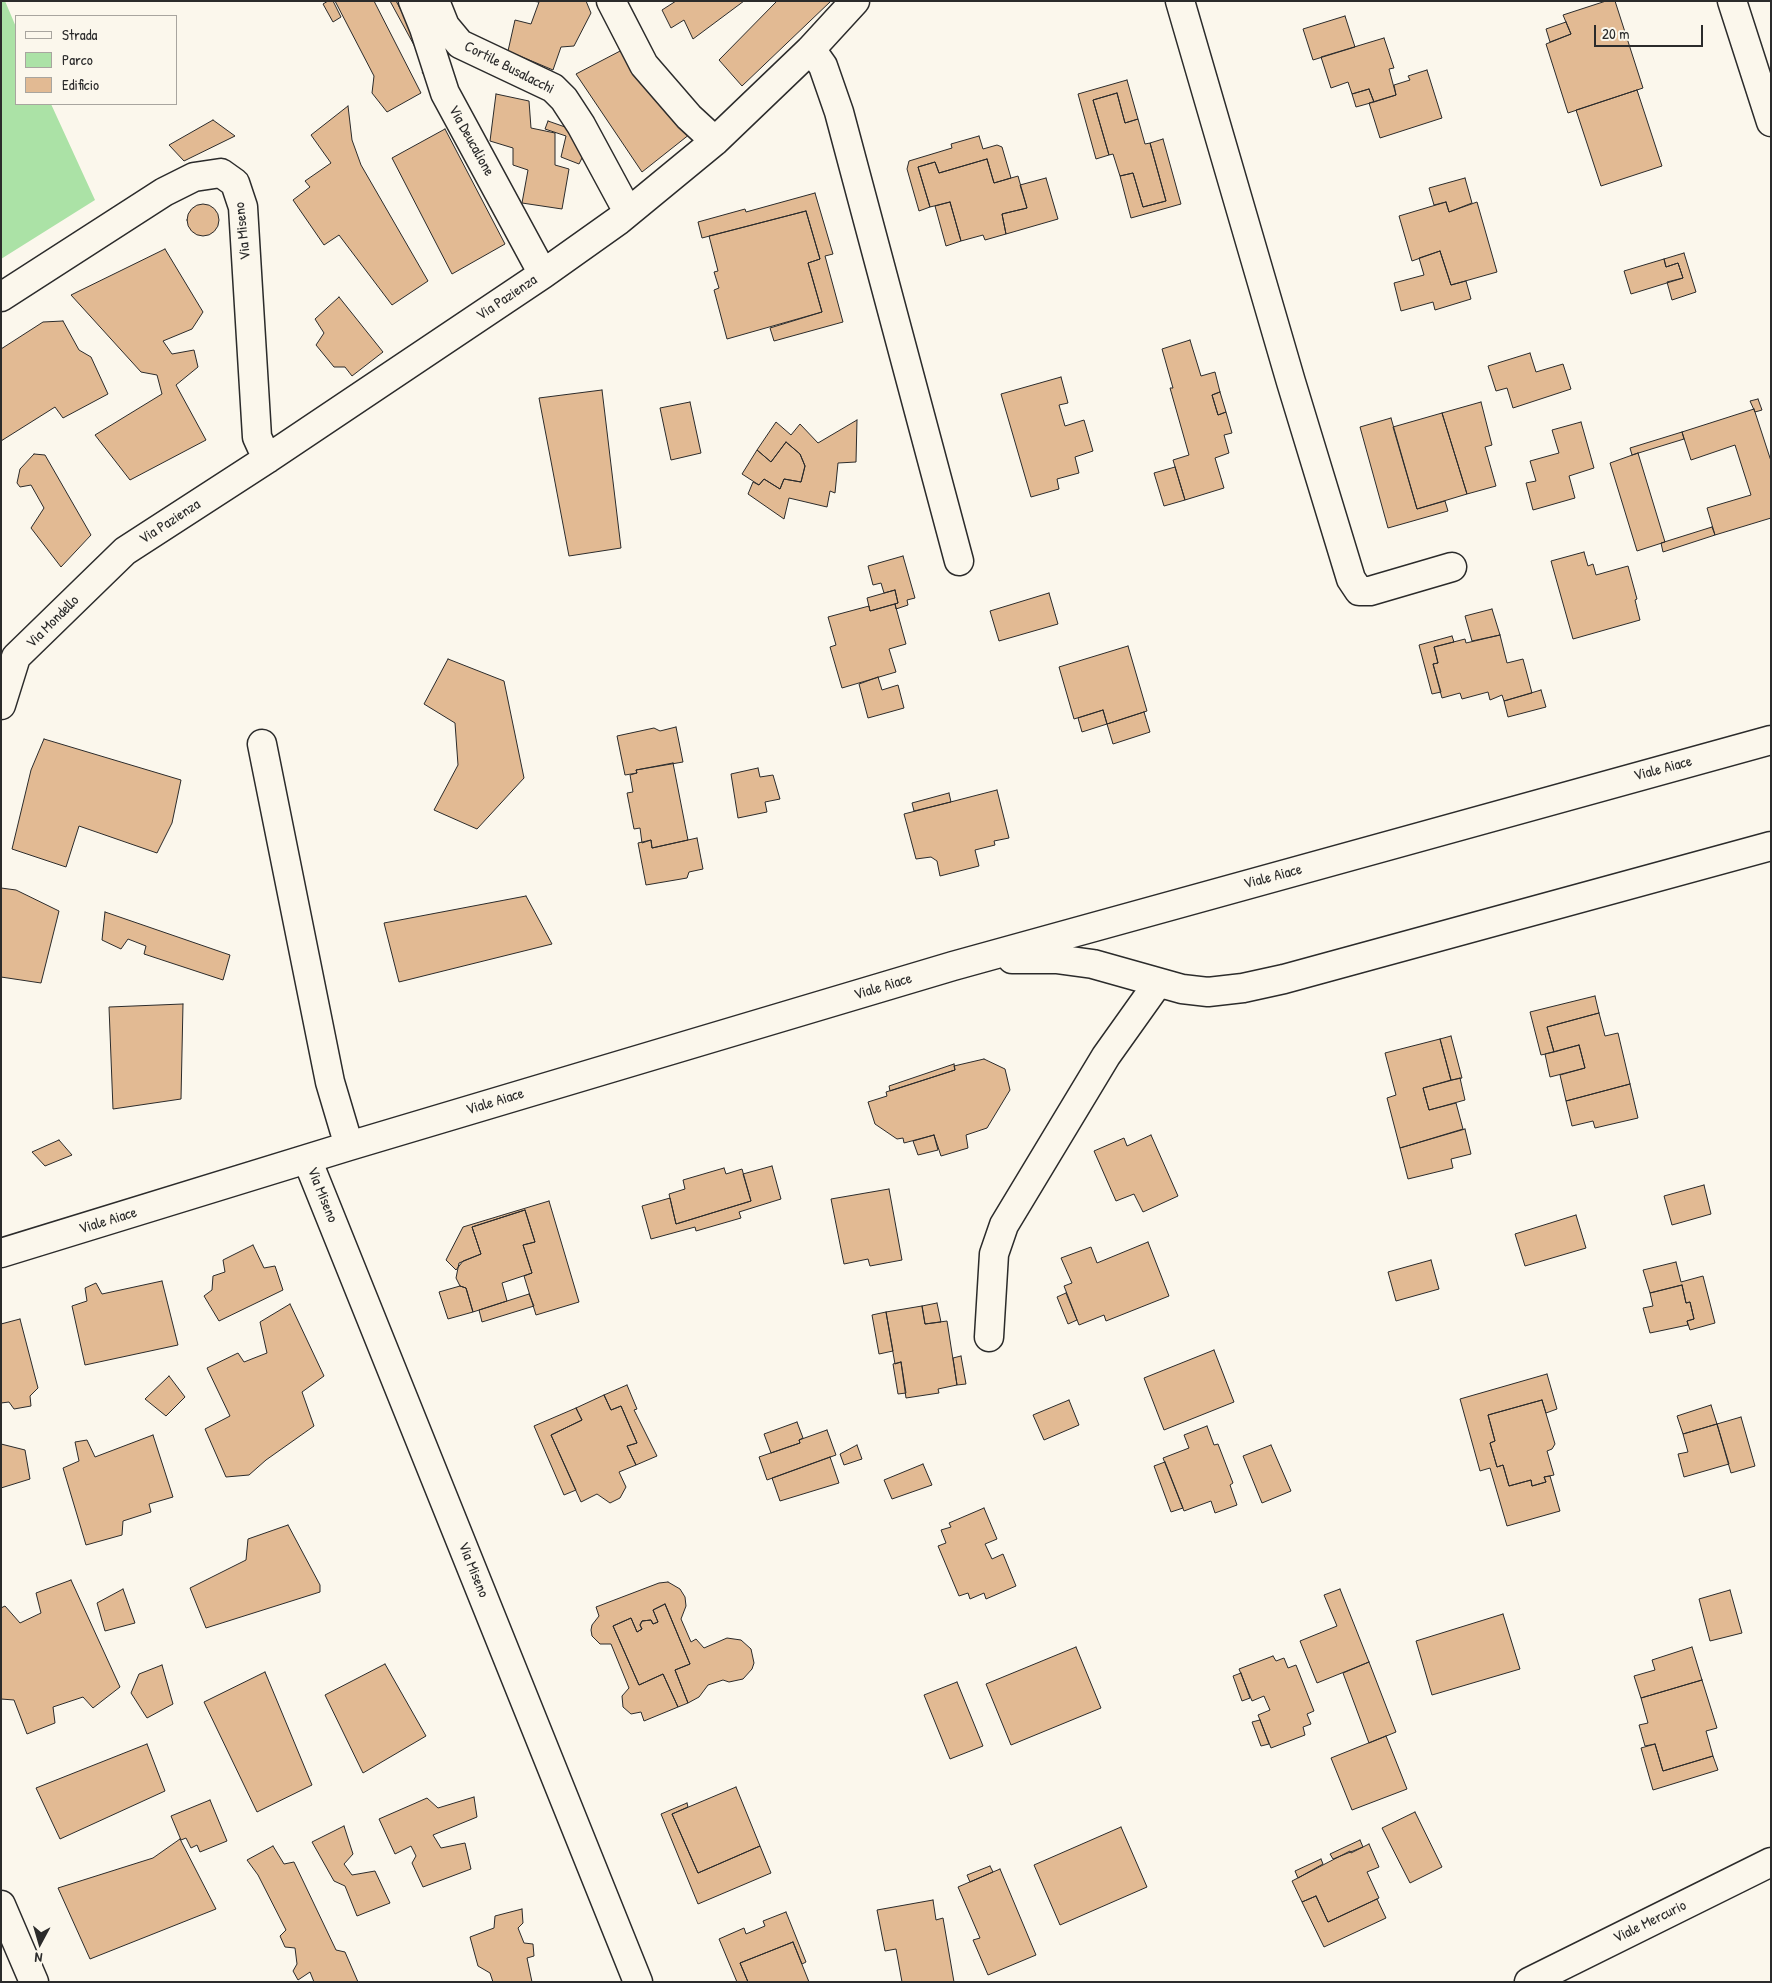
<!DOCTYPE html>
<style>
body{margin:0}
#map{position:relative;width:1772px;height:1983px;overflow:hidden;background:#fbf7ec;font-family:"Patrick Hand",sans-serif}
canvas{display:block}
.frame{position:absolute;inset:0;border:2px solid #2b2b2b;pointer-events:none}
.legend{position:absolute;left:15px;top:15px;width:162px;height:90px;box-sizing:border-box;background:#fbf7ec;border:1px solid #a8a59f;margin:0;padding:6px 9px;list-style:none;font-size:15px;color:#2b2b2b}
.legend li{display:flex;align-items:center;gap:10px;height:25px}
.legend b{width:25px;border:1px solid #a8a59f}
.north{position:absolute;left:15px;top:1918px;width:50px;height:50px;-webkit-text-stroke:4px #fbf7ec;paint-order:stroke;rotate:186deg;font-size:14px;font-weight:700;line-height:20px;text-align:center;color:#2b2b2b}
.north::after{content:'';display:block;margin:auto;width:18px;height:22px;background:#2b2b2b;clip-path:polygon(50% 0,100% 100%,50% 72%,0 100%)}
.scale{position:absolute;left:1594px;top:25px;width:109px;height:22px;box-sizing:border-box;border:2px solid #2b2b2b;border-top:0;padding-left:6px;font-size:15px;line-height:18px;white-space:nowrap;color:#2b2b2b;-webkit-text-stroke:4px #fbf7ec;paint-order:stroke}
</style>
<div id="map">
<canvas width="1772" height="1983"></canvas>
<div class="frame"></div>
<ul class="legend">
<li><b style="height:6px;background:#fbf7ec"></b>Strada</li>
<li><b style="height:14px;background:#abe2a6"></b>Parco</li>
<li><b style="height:14px;background:#e2ba93"></b>Edificio</li>
</ul>
<div class="north">N</div>
<div class="scale">20 m</div>
</div>
<script>
const g = document.querySelector('canvas').getContext('2d');
g.lineJoin = 'round';
function fill(path, color) { g.fillStyle = color; g.fill(path, 'evenodd'); }
const poly = rows => new Path2D(rows.map(r => 'M' + r).join(''));
function trace(path, color, width, dash) { g.strokeStyle = color; g.lineWidth = width; g.lineCap = dash ? 'butt' : 'round'; g.setLineDash(dash || []); g.stroke(path); }
function drawText(font, color, halo, rows, align = 'center') {
  g.font = font + ' "Patrick Hand",sans-serif'; g.lineWidth = 5; g.setLineDash([]); g.textBaseline = 'middle'; g.strokeStyle = halo; g.fillStyle = color; for (const [text, x, y, turn = 0] of rows) {
    g.save(); g.translate(x, y); g.rotate((+turn || 0) * Math.PI / 180); g.textAlign = isNaN(turn) ? turn : align; if (halo) g.strokeText(text, 0, 0); g.fillText(text, 0, 0); g.restore();
  }
}
fill(poly([
 [1,1,5,1,16,27,16,104,51,104,95,200,1,259]
]), '#abe2a6');
const building = poly([
 [328,1,333,1,341,17,333,22,323,4,328,1],
 [335,1,374,1,421,93,387,112,372,93,374,76,335,1],
 [390,1,396,1,441,83,432,88,422,72,427,69,390,1],
 [531,1,586,1,591,13,574,46,561,47,553,70,508,51,515,20,531,24,539,2,531,1],
 [676,1,744,1,693,39,684,20,671,28,662,10,676,1],
 [777,1,831,1,742,86,719,60,777,1],
 [1606,1,1615,1,1643,88,1568,113,1546,44,1571,34,1563,15,1606,1],
 [1345,16,1355,47,1313,60,1303,29,1345,16],
 [1566,22,1571,34,1550,42,1546,29,1566,22],
 [1384,38,1394,68,1389,69,1396,95,1374,102,1369,89,1352,94,1348,82,1331,88,1321,57,1384,38],
 [624,49,695,130,642,172,576,74,624,49],
 [1427,70,1442,118,1380,138,1369,103,1396,95,1394,85,1410,80,1408,76,1427,70],
 [1127,80,1138,119,1125,123,1117,93,1093,100,1109,155,1096,159,1078,94,1127,80],
 [1369,89,1374,102,1356,107,1352,94,1369,89],
 [1637,90,1662,166,1601,186,1576,110,1637,90],
 [1117,93,1125,123,1138,119,1145,144,1150,143,1166,201,1143,207,1133,173,1120,176,1113,154,1109,155,1093,100,1117,93],
 [496,94,529,101,531,128,555,133,555,165,569,169,562,209,522,203,528,170,513,165,513,148,490,141,496,94],
 [348,106,352,140,361,165,428,281,392,305,339,235,324,245,293,200,310,187,305,181,331,163,311,135,348,106],
 [213,120,235,136,184,161,169,145,213,120],
 [548,121,568,128,583,156,579,164,561,157,566,136,545,129,548,121],
 [445,129,505,244,452,274,392,158,445,129],
 [979,136,983,149,997,145,1002,147,1011,178,994,183,987,159,939,173,935,162,918,167,930,207,919,211,907,169,909,161,952,148,951,144,979,136],
 [1163,139,1181,204,1131,218,1120,176,1133,173,1143,207,1166,201,1150,143,1163,139],
 [987,159,994,183,1018,176,1027,208,1002,214,1006,234,985,240,983,235,961,241,950,202,930,207,918,167,935,162,939,173,987,159],
 [1046,178,1058,219,1006,234,1002,214,1027,208,1020,185,1046,178],
 [1465,178,1472,203,1449,212,1446,202,1434,205,1429,188,1465,178],
 [815,193,833,254,825,256,843,322,774,341,770,328,822,312,808,263,820,259,806,211,702,238,698,222,745,209,746,212,815,193],
 [950,202,961,241,946,246,935,206,950,202],
 [1446,202,1449,212,1477,202,1497,272,1451,285,1440,251,1412,261,1399,216,1446,202],
 '187 220a16 16 0 1 1 32 0a16 16 0 1 1-32 0Z',
 [806,211,820,259,808,263,822,312,727,339,714,290,719,288,714,272,718,271,709,236,806,211],
 [165,249,203,312,192,329,163,341,172,354,194,350,198,367,176,385,206,440,130,480,95,435,162,394,157,375,141,372,71,295,165,249],
 [1440,251,1451,285,1466,281,1471,299,1435,310,1433,302,1401,311,1394,283,1424,275,1419,258,1440,251],
 [1684,253,1696,292,1672,300,1667,282,1683,278,1678,263,1666,267,1664,259,1684,253],
 [1664,259,1666,267,1678,263,1683,278,1631,294,1624,271,1664,259],
 [339,297,383,352,352,376,345,367,334,367,316,345,324,333,315,319,339,297],
 [63,321,79,350,91,357,108,394,63,418,55,407,1,441,1,349,43,322,63,321],
 [1190,340,1201,376,1215,372,1220,392,1212,395,1218,415,1226,412,1232,433,1224,435,1229,453,1215,458,1224,488,1185,500,1173,460,1189,455,1170,388,1173,388,1162,349,1190,340],
 [1530,353,1536,372,1563,364,1571,389,1513,408,1507,388,1496,391,1488,366,1530,353],
 [1061,377,1068,403,1059,405,1065,426,1084,420,1093,451,1075,457,1079,473,1057,479,1059,489,1031,497,1001,394,1061,377],
 [602,390,621,548,569,556,539,398,602,390],
 [1220,392,1226,412,1218,415,1212,395,1220,392],
 [1758,399,1762,410,1755,412,1750,401,1758,399],
 [690,402,701,453,671,460,660,408,690,402],
 [1481,402,1492,445,1485,447,1496,486,1467,494,1442,413,1481,402],
 [1754,409,1771,461,1771,518,1715,535,1707,508,1751,495,1735,445,1691,460,1682,432,1754,409],
 [1442,413,1467,494,1417,509,1393,427,1442,413],
 [1391,418,1417,509,1445,501,1448,511,1388,528,1360,427,1391,418],
 [857,420,856,462,838,463,835,493,830,491,827,507,789,498,784,519,748,494,753,482,759,485,764,479,780,489,784,479,801,482,805,466,800,454,786,442,771,462,757,450,776,422,791,435,800,424,818,443,857,420],
 [1581,422,1594,468,1569,476,1575,498,1533,510,1526,483,1536,481,1530,461,1559,453,1552,430,1581,422],
 [1682,432,1684,439,1632,455,1630,448,1682,432],
 [786,442,800,454,805,466,801,482,784,479,780,489,764,479,759,485,742,474,757,450,771,462,786,442],
 [1638,453,1665,542,1637,551,1610,463,1638,453],
 [34,454,45,455,91,535,61,567,31,528,44,508,31,485,20,487,17,483,20,469,34,454],
 [1175,467,1185,500,1164,506,1154,473,1175,467],
 [1712,527,1715,535,1663,552,1661,543,1712,527],
 [1584,552,1588,566,1593,564,1596,575,1628,566,1637,599,1635,600,1640,620,1573,639,1551,561,1584,552],
 [903,556,915,598,907,600,908,605,896,609,895,604,898,603,895,590,884,593,881,583,873,585,868,566,903,556],
 [895,590,898,603,870,611,867,598,895,590],
 [1049,593,1058,624,999,641,990,611,1049,593],
 [895,604,906,644,889,649,896,672,842,688,830,647,836,645,828,617,869,606,870,611,895,604],
 [1492,609,1500,635,1472,641,1465,616,1492,609],
 [1500,635,1507,663,1523,659,1532,693,1504,701,1502,695,1490,700,1488,692,1462,699,1460,693,1442,698,1433,664,1438,663,1434,647,1465,639,1466,643,1500,635],
 [1452,636,1454,642,1434,647,1438,663,1433,664,1441,692,1432,694,1419,645,1452,636],
 [1128,646,1147,711,1107,724,1103,710,1074,719,1059,667,1128,646],
 [448,659,504,681,524,778,477,829,434,810,458,765,455,723,424,704,448,659],
 [878,677,882,690,898,685,904,708,868,718,859,684,878,677],
 [1541,690,1546,707,1508,717,1504,701,1541,690],
 [1103,710,1107,724,1082,732,1078,718,1103,710],
 [1144,712,1150,732,1113,744,1107,724,1144,712],
 [676,727,683,762,636,770,637,773,625,775,617,736,654,728,660,731,676,727],
 [44,739,181,780,172,823,157,853,79,826,66,867,12,849,31,770,44,739],
 [673,763,688,840,652,848,651,840,642,843,640,828,634,829,627,793,633,792,630,775,637,773,636,770,673,763],
 [758,768,760,777,773,775,780,799,765,802,767,812,738,818,731,774,758,768],
 [997,790,1009,838,994,841,995,845,975,850,979,866,940,876,937,861,931,857,916,859,904,814,997,790],
 [949,793,951,802,914,811,912,803,949,793],
 [697,838,703,869,689,872,687,878,646,885,638,843,651,840,652,848,697,838],
 [1,888,16,890,59,911,41,983,1,977,1,888],
 [526,896,552,944,399,982,384,923,526,896],
 [105,912,230,955,223,980,144,954,146,946,128,939,121,949,102,940,105,912],
 [1595,996,1599,1013,1547,1027,1554,1052,1541,1055,1530,1012,1595,996],
 [183,1004,181,1099,113,1109,109,1007,183,1004],
 [1599,1013,1605,1036,1618,1033,1630,1084,1566,1101,1560,1075,1585,1068,1579,1045,1554,1052,1547,1027,1599,1013],
 [1451,1036,1462,1078,1451,1080,1440,1039,1451,1036],
 [1440,1039,1451,1080,1423,1088,1429,1110,1456,1103,1463,1129,1400,1148,1387,1098,1396,1095,1385,1053,1440,1039],
 [1579,1045,1585,1068,1550,1077,1545,1054,1579,1045],
 [984,1059,1005,1069,1010,1090,987,1128,966,1135,968,1148,941,1156,934,1135,904,1143,903,1138,897,1139,875,1124,868,1102,887,1096,886,1092,955,1070,954,1066,984,1059],
 [954,1064,955,1070,890,1091,889,1086,954,1064],
 [1460,1078,1465,1100,1429,1110,1423,1088,1460,1078],
 [1630,1084,1638,1118,1595,1128,1593,1121,1572,1126,1566,1101,1630,1084],
 [1465,1129,1471,1154,1451,1159,1453,1168,1408,1179,1400,1148,1465,1129],
 [934,1135,938,1150,918,1155,913,1141,934,1135],
 [1151,1135,1178,1196,1143,1212,1134,1194,1116,1201,1094,1151,1124,1138,1127,1146,1151,1135],
 [59,1140,72,1155,45,1166,32,1152,59,1140],
 [772,1166,781,1199,739,1212,741,1218,696,1231,695,1227,651,1239,642,1206,670,1198,676,1224,751,1201,743,1174,772,1166],
 [724,1168,726,1174,742,1169,751,1201,676,1224,669,1194,685,1189,683,1180,724,1168],
 [1704,1185,1711,1214,1672,1225,1664,1196,1704,1185],
 [889,1189,902,1260,870,1266,868,1259,844,1264,831,1199,889,1189],
 [549,1201,579,1302,536,1315,524,1276,532,1273,523,1245,535,1242,525,1210,472,1227,481,1254,463,1261,456,1270,446,1260,463,1227,549,1201],
 [525,1210,535,1242,523,1245,532,1273,502,1283,507,1301,473,1312,466,1288,460,1286,456,1278,459,1263,481,1254,472,1227,525,1210],
 [1576,1215,1586,1248,1525,1266,1515,1234,1576,1215],
 [1148,1242,1169,1296,1106,1321,1104,1315,1079,1325,1064,1286,1072,1283,1061,1258,1091,1247,1097,1263,1148,1242],
 [253,1245,264,1268,275,1266,283,1290,219,1321,204,1296,212,1290,213,1276,225,1272,223,1260,253,1245],
 [1431,1260,1439,1289,1396,1301,1388,1272,1431,1260],
 [1676,1262,1681,1282,1703,1276,1715,1323,1690,1330,1687,1321,1694,1319,1690,1302,1686,1303,1682,1285,1650,1293,1643,1270,1676,1262],
 [162,1281,178,1345,85,1365,72,1306,87,1301,85,1288,96,1283,102,1294,162,1281],
 [1682,1285,1686,1303,1690,1302,1694,1319,1687,1321,1688,1325,1650,1333,1643,1308,1653,1306,1650,1293,1682,1285],
 [460,1286,466,1288,473,1312,448,1319,439,1292,460,1286],
 [1066,1293,1077,1320,1068,1324,1057,1297,1066,1293],
 [529,1294,534,1306,482,1322,479,1310,529,1294],
 [937,1303,941,1322,925,1324,922,1306,937,1303],
 [290,1304,324,1376,302,1392,314,1426,266,1460,249,1475,226,1477,205,1429,230,1416,207,1368,238,1353,244,1362,267,1353,260,1322,290,1304],
 [922,1306,925,1324,947,1321,957,1385,938,1389,939,1393,906,1398,901,1362,895,1364,886,1312,922,1306],
 [886,1312,893,1351,879,1354,872,1315,886,1312],
 [20,1319,38,1388,30,1396,31,1406,14,1409,9,1402,1,1403,1,1324,20,1319],
 [1214,1350,1234,1402,1164,1430,1144,1378,1214,1350],
 [961,1356,966,1384,957,1385,953,1358,961,1356],
 [901,1362,906,1393,898,1394,893,1364,901,1362],
 [1547,1374,1557,1409,1546,1413,1542,1400,1488,1415,1495,1441,1490,1443,1497,1467,1503,1465,1509,1486,1531,1480,1532,1486,1546,1482,1544,1477,1550,1476,1560,1511,1507,1526,1490,1468,1480,1471,1460,1399,1547,1374],
 [169,1376,185,1397,166,1416,145,1399,169,1376],
 [627,1385,637,1409,634,1410,657,1456,636,1465,627,1446,637,1443,621,1406,611,1410,604,1395,627,1385],
 [604,1395,611,1410,621,1406,637,1443,627,1446,636,1465,619,1472,626,1487,620,1498,610,1503,597,1494,581,1502,551,1435,582,1420,576,1408,604,1395],
 [1069,1400,1079,1425,1044,1440,1033,1415,1069,1400],
 [1542,1400,1555,1444,1552,1449,1547,1451,1554,1475,1544,1477,1546,1482,1532,1486,1531,1480,1509,1486,1503,1465,1497,1467,1490,1443,1495,1441,1488,1415,1542,1400],
 [1711,1405,1717,1424,1683,1434,1677,1416,1711,1405],
 [576,1408,582,1420,551,1435,576,1490,564,1495,534,1426,576,1408],
 [1741,1417,1755,1466,1731,1473,1717,1424,1741,1417],
 [797,1422,803,1438,799,1440,800,1443,771,1453,764,1434,797,1422],
 [1717,1424,1729,1464,1684,1477,1678,1454,1688,1452,1683,1434,1717,1424],
 [1207,1426,1214,1445,1218,1444,1233,1483,1230,1485,1237,1505,1215,1513,1211,1501,1184,1511,1163,1458,1189,1448,1184,1435,1207,1426],
 [827,1430,836,1455,767,1480,759,1457,800,1443,799,1440,827,1430],
 [153,1435,173,1497,149,1504,151,1512,123,1521,122,1535,86,1545,63,1468,79,1461,75,1442,87,1440,95,1457,153,1435],
 [1,1444,25,1450,30,1479,1,1488,1,1444],
 [857,1445,862,1459,844,1465,840,1454,857,1445],
 [1271,1445,1291,1491,1262,1503,1243,1456,1271,1445],
 [830,1457,839,1483,780,1501,772,1478,830,1457],
 [1165,1462,1183,1508,1171,1512,1154,1466,1165,1462],
 [923,1464,932,1485,892,1499,884,1480,923,1464],
 [984,1508,997,1539,985,1544,992,1559,1003,1554,1016,1586,986,1599,984,1593,970,1599,968,1593,959,1596,938,1546,946,1543,941,1530,951,1527,949,1523,984,1508],
 [288,1525,320,1585,320,1592,206,1628,190,1588,246,1560,248,1539,288,1525],
 [71,1580,120,1687,93,1708,83,1697,53,1707,55,1723,27,1734,14,1700,1,1699,1,1608,5,1606,20,1623,41,1613,36,1593,71,1580],
 [668,1582,680,1589,685,1597,686,1606,681,1619,691,1642,696,1639,704,1648,727,1638,741,1640,751,1649,754,1663,752,1669,743,1679,729,1682,723,1680,708,1685,699,1697,688,1703,675,1670,690,1664,665,1604,653,1610,658,1622,653,1624,651,1620,642,1621,640,1625,642,1629,637,1632,631,1618,613,1626,639,1685,663,1674,678,1707,644,1721,641,1712,631,1714,623,1707,622,1696,629,1688,611,1644,600,1644,592,1636,591,1630,592,1625,599,1616,596,1607,659,1583,668,1582],
 [123,1589,135,1623,105,1631,97,1603,123,1589],
 [1340,1589,1369,1662,1317,1683,1300,1641,1337,1626,1324,1595,1340,1589],
 [1730,1590,1742,1633,1710,1641,1699,1599,1730,1590],
 [665,1604,690,1664,675,1670,688,1703,678,1707,663,1674,639,1685,613,1626,631,1618,637,1632,642,1629,640,1625,642,1621,651,1620,653,1624,658,1622,653,1610,665,1604],
 [1503,1614,1520,1669,1432,1695,1416,1641,1503,1614],
 [1076,1647,1101,1708,1011,1745,986,1684,1076,1647],
 [1692,1647,1702,1680,1641,1698,1634,1676,1655,1670,1652,1660,1692,1647],
 [1273,1656,1276,1661,1284,1658,1288,1668,1296,1665,1314,1711,1307,1714,1311,1724,1303,1727,1305,1735,1271,1748,1258,1715,1270,1710,1264,1696,1252,1701,1239,1669,1273,1656],
 [1369,1662,1396,1732,1369,1743,1343,1673,1369,1662],
 [385,1664,426,1736,363,1773,325,1695,385,1664],
 [162,1665,173,1704,147,1718,131,1693,139,1674,162,1665],
 [265,1672,312,1785,257,1812,204,1702,265,1672],
 [1241,1673,1250,1698,1242,1701,1233,1676,1241,1673],
 [1702,1680,1717,1728,1706,1731,1713,1756,1663,1771,1655,1744,1645,1746,1639,1725,1648,1723,1641,1698,1702,1680],
 [957,1682,983,1746,950,1759,924,1695,957,1682],
 [1260,1720,1269,1744,1261,1746,1252,1722,1260,1720],
 [1386,1736,1407,1789,1352,1810,1331,1758,1386,1736],
 [147,1744,165,1791,60,1839,36,1788,147,1744],
 [1655,1744,1663,1771,1713,1756,1718,1770,1653,1790,1641,1748,1655,1744],
 [736,1787,760,1846,698,1873,672,1814,736,1787],
 [474,1797,477,1817,433,1835,441,1848,465,1843,471,1869,423,1887,412,1863,416,1856,411,1846,395,1854,379,1819,427,1798,438,1808,474,1797],
 [210,1800,227,1841,200,1852,197,1845,191,1848,186,1838,181,1840,171,1816,210,1800],
 [687,1803,688,1807,672,1814,698,1873,760,1846,771,1873,698,1904,661,1814,687,1803],
 [1415,1812,1442,1867,1410,1883,1382,1828,1415,1812],
 [344,1826,353,1854,344,1864,352,1875,375,1871,390,1903,357,1916,345,1886,334,1881,312,1842,344,1826],
 [1121,1827,1147,1887,1060,1925,1034,1865,1121,1827],
 [180,1839,216,1909,90,1959,58,1888,153,1858,180,1839],
 [1360,1840,1363,1847,1333,1859,1330,1854,1360,1840],
 [1369,1844,1379,1867,1367,1872,1379,1898,1328,1922,1316,1896,1302,1902,1292,1881,1350,1851,1351,1853,1369,1844],
 [273,1846,284,1864,294,1862,336,1950,345,1952,358,1982,314,1982,310,1972,298,1980,293,1971,297,1964,295,1948,285,1947,280,1936,286,1930,258,1875,247,1860,273,1846],
 [1321,1859,1323,1864,1298,1878,1295,1871,1321,1859],
 [990,1866,993,1872,970,1882,967,1875,990,1866],
 [1000,1869,1036,1955,988,1975,973,1940,980,1938,958,1887,1000,1869],
 [1316,1896,1328,1922,1377,1899,1386,1918,1324,1947,1302,1902,1316,1896],
 [933,1900,936,1920,943,1918,954,1982,902,1982,896,1949,885,1951,877,1910,933,1900],
 [522,1909,523,1923,518,1928,524,1943,533,1944,534,1956,527,1958,532,1982,493,1982,490,1973,478,1966,470,1937,494,1928,495,1916,522,1909],
 [786,1912,806,1962,802,1964,793,1942,740,1963,748,1982,737,1982,719,1939,744,1928,746,1934,765,1926,763,1921,786,1912],
 [793,1942,809,1982,748,1982,740,1963,793,1942]
]);
fill(building, '#e2ba93');
trace(building, '#2b2b2b', 1);
const minor = poly([
 [413,1,424,28,445,93,543,274],
 [435,1,445,26,460,44,553,88,564,99,581,125,628,212],
 [611,1,644,65,689,117,715,141],
 [1180,1,1291,382,1351,579,1359,591,1370,591,1452,567],
 [1732,1,1771,122],
 [811,49,823,66,839,112,959,561],
 [1,297,164,192,194,177,221,173,235,183,243,207,257,437,267,459],
 [1,705,16,657,125,551,267,459,543,274,619,220,715,141,811,49,855,1],
 [262,744,330,1082,349,1146],
 [1012,959,1056,959,1093,964,1182,989,1208,992,1243,988,1284,979,1771,846],
 [307,1159,638,1982],
 [1,1253,349,1146,953,966,1771,740],
 [989,1337,994,1254,1004,1225,1106,1056,1158,983],
 [1,1905,34,1982],
 [1529,1982,1771,1862]
]);
trace(minor, '#2b2b2b', 31);
trace(minor, '#fbf7ec', 28);
drawText('15px', '#2b2b2b', '#fbf7ec', [
 ["Cortile Busalacchi",509,68,27],
 ["Via Deucalione",471,141,61],
 ["Via Miseno",243,231,-96],
 ["Via Pazienza",507,298,-34],
 ["Via Pazienza",170,522,-33],
 ["Via Mondello",53,622,-45],
 ["Viale Aiace",1663,769,-15],
 ["Viale Aiace",1273,877,-15],
 ["Viale Aiace",883,987,-17],
 ["Viale Aiace",495,1102,-17],
 ["Via Miseno",322,1195,68],
 ["Viale Aiace",108,1221,-17],
 ["Via Miseno",473,1570,68],
 ["Viale Mercurio",1650,1922,-26]
]);
</script>
